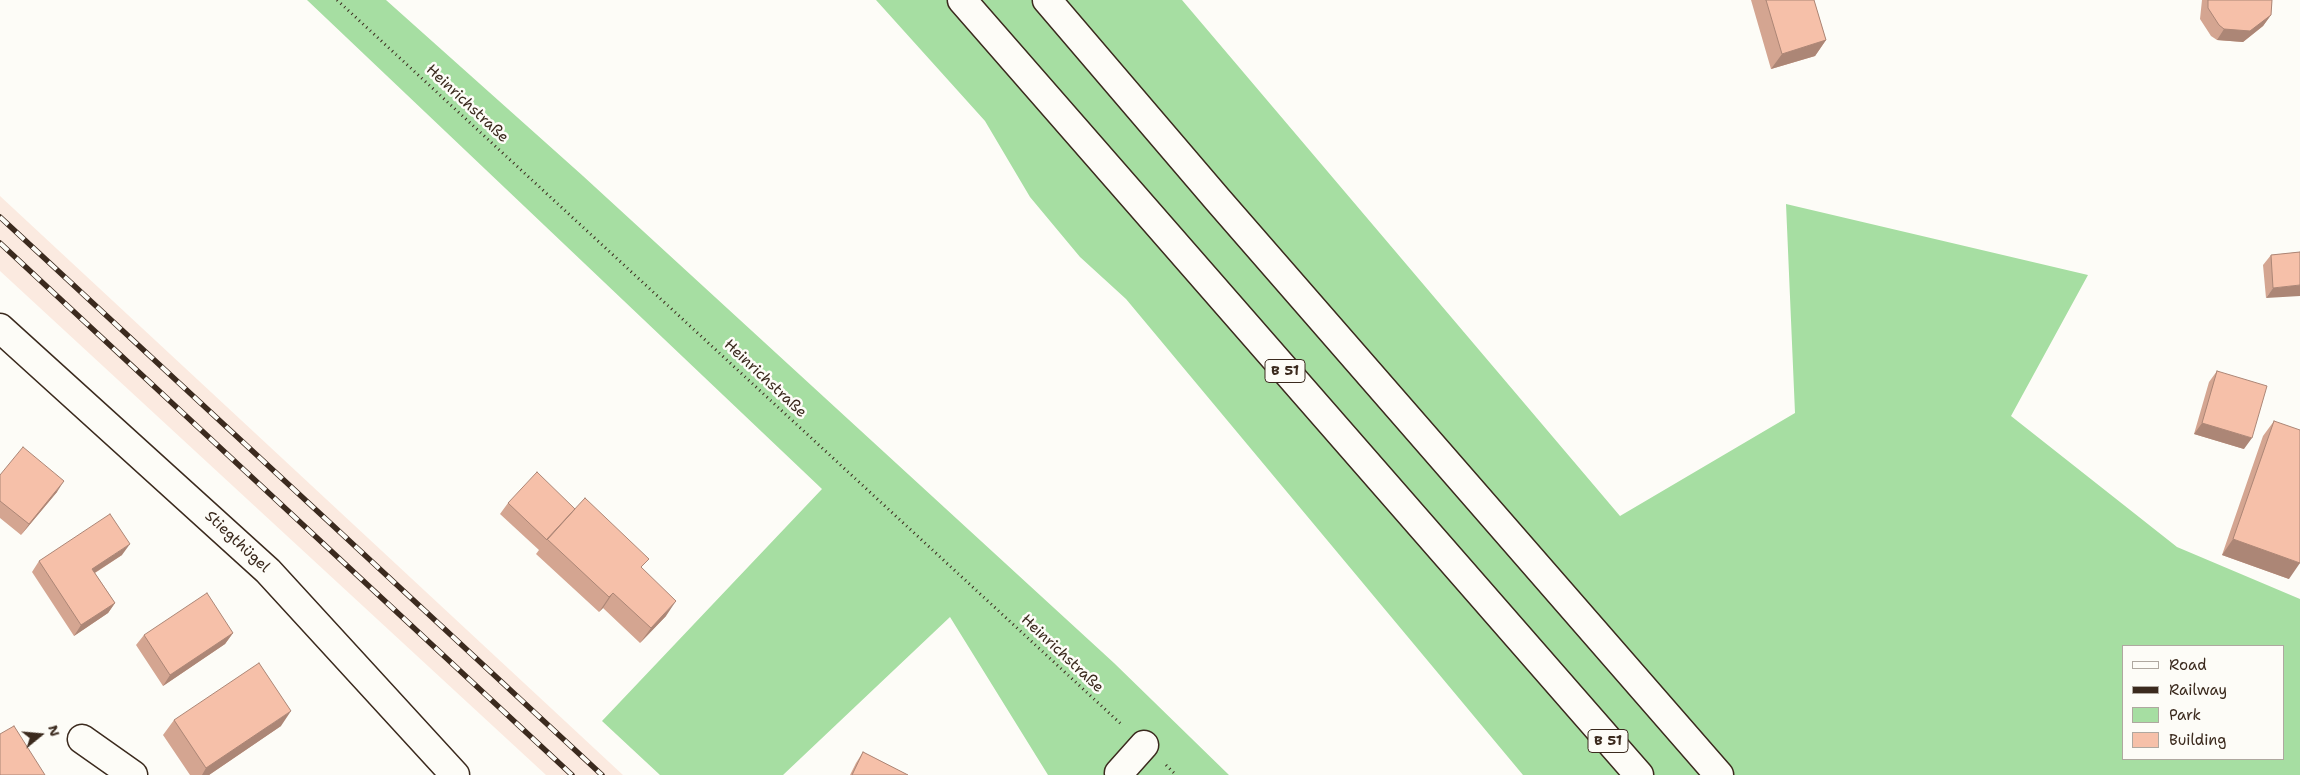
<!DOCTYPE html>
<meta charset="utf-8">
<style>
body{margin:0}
#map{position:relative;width:2300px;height:775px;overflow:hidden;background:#fdfcf7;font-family:"Shantell Sans",sans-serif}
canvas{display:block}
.legend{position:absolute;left:2122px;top:645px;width:162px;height:115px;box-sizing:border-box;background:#fdfcf7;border:1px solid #afa8a0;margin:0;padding:6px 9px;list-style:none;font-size:15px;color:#3b2a1e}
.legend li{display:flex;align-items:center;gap:10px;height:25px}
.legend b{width:25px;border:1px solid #afa8a0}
.north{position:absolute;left:15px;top:710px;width:50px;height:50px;-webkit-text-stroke:4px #fdfcf7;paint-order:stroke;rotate:73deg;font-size:14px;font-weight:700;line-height:20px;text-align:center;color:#3b2a1e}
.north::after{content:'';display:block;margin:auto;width:18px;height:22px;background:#3b2a1e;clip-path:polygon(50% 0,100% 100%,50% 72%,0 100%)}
</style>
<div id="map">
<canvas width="2300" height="775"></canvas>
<ul class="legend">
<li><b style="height:6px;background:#fdfcf7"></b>Road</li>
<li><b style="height:6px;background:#3b2a1e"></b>Railway</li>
<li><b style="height:14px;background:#a6dea2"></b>Park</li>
<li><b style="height:14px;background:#f6c0a9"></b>Building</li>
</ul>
<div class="north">N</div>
</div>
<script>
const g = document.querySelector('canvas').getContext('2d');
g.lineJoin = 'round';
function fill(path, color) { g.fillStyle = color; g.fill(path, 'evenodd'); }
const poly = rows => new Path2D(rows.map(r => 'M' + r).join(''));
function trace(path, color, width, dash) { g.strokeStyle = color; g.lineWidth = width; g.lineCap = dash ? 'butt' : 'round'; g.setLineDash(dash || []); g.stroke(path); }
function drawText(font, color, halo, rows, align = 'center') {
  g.font = font + ' "Shantell Sans",sans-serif'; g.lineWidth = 5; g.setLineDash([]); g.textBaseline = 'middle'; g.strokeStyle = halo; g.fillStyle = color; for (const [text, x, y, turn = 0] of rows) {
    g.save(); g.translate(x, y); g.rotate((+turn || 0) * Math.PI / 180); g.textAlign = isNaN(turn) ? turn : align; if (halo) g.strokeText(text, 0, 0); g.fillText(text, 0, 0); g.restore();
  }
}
fill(poly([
 [0,196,623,775,546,775,0,271]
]), '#fbeae0');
fill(poly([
 [307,0,386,0,583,176,1114,663,1229,775,1048,775,950,617,783,775,660,775,602,721,822,489],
 [876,0,1182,0,1620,516,1795,413,1786,204,2088,275,2011,416,2177,547,2300,599,2300,775,1523,775,1126,299,1080,257,1030,197,985,121],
 [2124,646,2284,646,2284,759,2124,759]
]), '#a6dea2');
const minor = poly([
 [0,328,268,571,455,775],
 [82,739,133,775],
 [1119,773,1144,745]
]);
const highway = poly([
 [962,0,1639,775],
 [1047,0,1218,200,1719,775]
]);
trace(minor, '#3b2a1e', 31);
trace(highway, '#3b2a1e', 31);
trace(poly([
 [337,0,1121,724],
 [1166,765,1176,775]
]), '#3b2a1e', 3, [1, 4]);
trace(minor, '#fdfcf7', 28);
trace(highway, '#fdfcf7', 28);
const rail = poly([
 [0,217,602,775],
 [0,243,572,775]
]);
trace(rail, '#3b2a1e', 5.5);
trace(rail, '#fdfcf7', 4, [11]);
fill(poly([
 [1751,0,1814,0,1826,40,1815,56,1771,69],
 [2202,0,2272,0,2271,15,2263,26,2243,42,2217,40,2211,36,2200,19],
 [2300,252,2266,298,2263,265,2271,255],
 [2217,371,2244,449,2194,434,2209,382],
 [2274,421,2289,579,2222,555,2263,436],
 [0,475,57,492,21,535,0,518],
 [508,503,575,509,642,568,666,616,640,643,603,608,599,612,536,554,539,550,500,514],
 [122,555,95,573,115,603,108,613,74,636,32,572,39,561],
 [233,633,225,644,163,686,136,645,144,635],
 [174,720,281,726,209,775,190,775,163,735],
 [863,752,908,775,850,775,856,763]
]), '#d4a591');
fill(poly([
 [2271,15,2263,26,2243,42,2217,40,2224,29],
 [1826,40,1815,56,1771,69,1782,54],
 [2300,285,2300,296,2266,298,2273,288],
 [2202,423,2252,438,2244,449,2194,434],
 [64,481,57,492,21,535,29,524],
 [2233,539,2300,563,2289,579,2222,555],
 [130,544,122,555,85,579,92,569],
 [613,593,603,608,599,612,609,597],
 [676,601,666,616,640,643,651,628],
 [115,603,108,613,74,636,81,625],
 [233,633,225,644,163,686,170,675],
 [291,711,281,726,209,775,202,775,206,768]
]), '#ac8676');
const building = poly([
 [1766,0,1814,0,1826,40,1782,54,1766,0],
 [2208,0,2272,0,2271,15,2250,31,2224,29,2219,25,2208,8,2208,0],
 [2300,252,2300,285,2273,288,2271,255,2300,252],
 [2217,371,2267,386,2252,438,2202,423,2217,371],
 [2274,421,2300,430,2300,563,2233,539,2274,421],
 [23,447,64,481,29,524,0,501,0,475,23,447],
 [537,472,575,509,547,540,508,503,537,472],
 [585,498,649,559,641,567,676,601,651,628,613,593,609,597,547,539,585,498],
 [110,514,130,544,92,569,115,603,81,625,39,561,110,514],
 [207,593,233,633,170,675,144,635,207,593],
 [259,663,291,711,206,768,174,720,259,663],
 [14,726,45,775,0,775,0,734,14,726],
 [863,752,908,775,852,775,863,752]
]);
fill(building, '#f6c0a9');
trace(building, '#ac8676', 1);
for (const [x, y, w] of [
 [1285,371,40],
 [1608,741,40]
]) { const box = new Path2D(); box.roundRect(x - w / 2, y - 11.5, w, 23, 4); g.fillStyle = '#fdfcf7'; g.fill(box); trace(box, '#3b2a1e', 1); }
drawText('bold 14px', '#3b2a1e', null, [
 ["B 51",1285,371],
 ["B 51",1608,741]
]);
drawText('15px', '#3b2a1e', '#fdfcf7', [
 ["Heinrichstraße",467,104,43],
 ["Heinrichstraße",765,379,43],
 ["Stiegthügel",237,542,43],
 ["Heinrichstraße",1062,654,43]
]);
</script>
